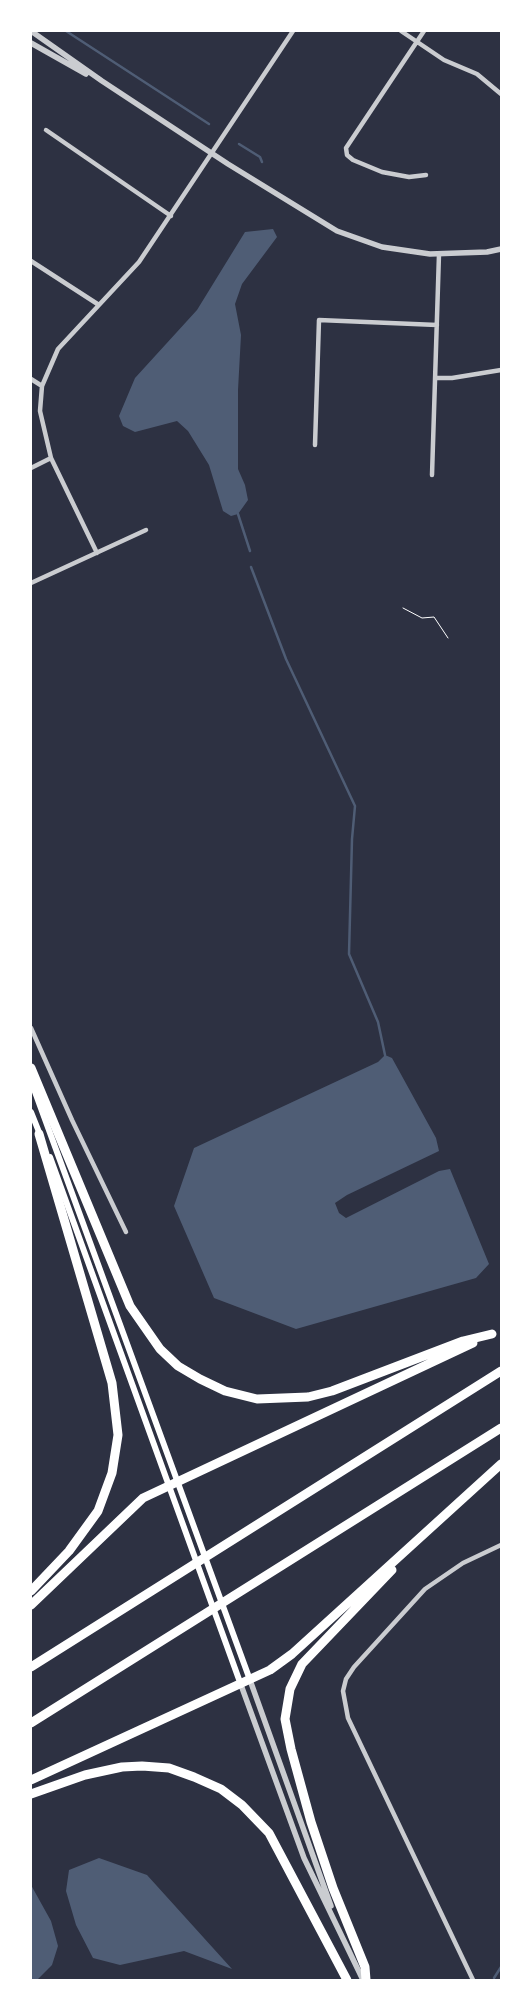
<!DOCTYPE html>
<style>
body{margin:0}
#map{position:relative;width:532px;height:2011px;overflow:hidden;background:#2d3142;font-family:"Zilla Slab",serif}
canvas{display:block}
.frame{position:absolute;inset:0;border:32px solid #fff;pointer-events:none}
</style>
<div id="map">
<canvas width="532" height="2011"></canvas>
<div class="frame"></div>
</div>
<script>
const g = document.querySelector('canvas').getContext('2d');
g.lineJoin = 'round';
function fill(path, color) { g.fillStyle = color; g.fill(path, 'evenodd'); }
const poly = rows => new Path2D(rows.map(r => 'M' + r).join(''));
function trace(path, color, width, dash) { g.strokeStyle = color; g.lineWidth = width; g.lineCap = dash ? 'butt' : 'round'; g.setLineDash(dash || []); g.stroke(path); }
fill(poly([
 [273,229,277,237,242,284,235,304,241,335,238,390,238,469,245,485,248,500,238,514,231,516,223,511,209,465,188,431,177,421,135,432,123,426,119,416,135,378,197,310,245,232],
 [385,1055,392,1058,436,1138,439,1151,347,1195,335,1203,339,1213,346,1218,439,1171,450,1169,489,1264,476,1278,296,1329,214,1298,174,1206,194,1148,378,1062],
 [99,1858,147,1875,232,1969,184,1951,120,1965,93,1958,76,1925,66,1891,69,1870],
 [31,1885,51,1921,58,1946,52,1965,37,1980,31,1980]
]), '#4f5d75');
trace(poly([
 [66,31,209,124],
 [239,144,260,157,262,162],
 [238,514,250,551],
 [251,567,286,659,355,806,352,839,349,954,378,1022,385,1055],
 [494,1978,501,1967]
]), '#4f5d75', 2.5);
trace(poly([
 [403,608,422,618,434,617,448,638]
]), '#fff', 1);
trace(poly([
 [401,31,444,60,477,74,501,94],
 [424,31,346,148,347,155,353,160,382,172,409,177,426,175],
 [46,130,171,216],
 [31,261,99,305],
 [435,378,452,378,501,370],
 [31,379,42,386],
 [315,445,319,320,437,325],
 [31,468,51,458],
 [432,475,439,254],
 [97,553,51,458,40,411,42,386,58,349,139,262,293,31],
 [31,583,146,530],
 [31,1028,72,1120,126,1232],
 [473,1980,348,1718,343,1691,346,1679,354,1667,425,1589,463,1563,501,1545]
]), '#caccd0', 4.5);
trace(poly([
 [31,31,102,81,228,164,337,231,382,247,430,254,487,252,501,249],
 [31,43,86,74],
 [250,1680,331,1906],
 [241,1685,304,1858,363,1980]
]), '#caccd0', 5.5);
trace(poly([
 [31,1081,250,1680],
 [31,1112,41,1137],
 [50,1157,241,1685]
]), '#fff', 6);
trace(poly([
 [31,1068,130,1306,160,1349,178,1366,200,1379,225,1391,257,1399,308,1397,332,1391,463,1341,492,1334],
 [31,1591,69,1551,98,1511,112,1473,118,1435,112,1383,39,1134],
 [31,1605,143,1498,473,1343],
 [31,1667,501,1371],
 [31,1723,501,1428],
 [31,1780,270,1670,292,1654,501,1464],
 [31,1794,85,1775,122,1767,142,1766,169,1768,194,1777,221,1789,242,1805,269,1833,347,1980],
 [366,1980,365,1967,333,1888,311,1822,291,1749,285,1719,290,1689,302,1664,392,1570]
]), '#fff', 9);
</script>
